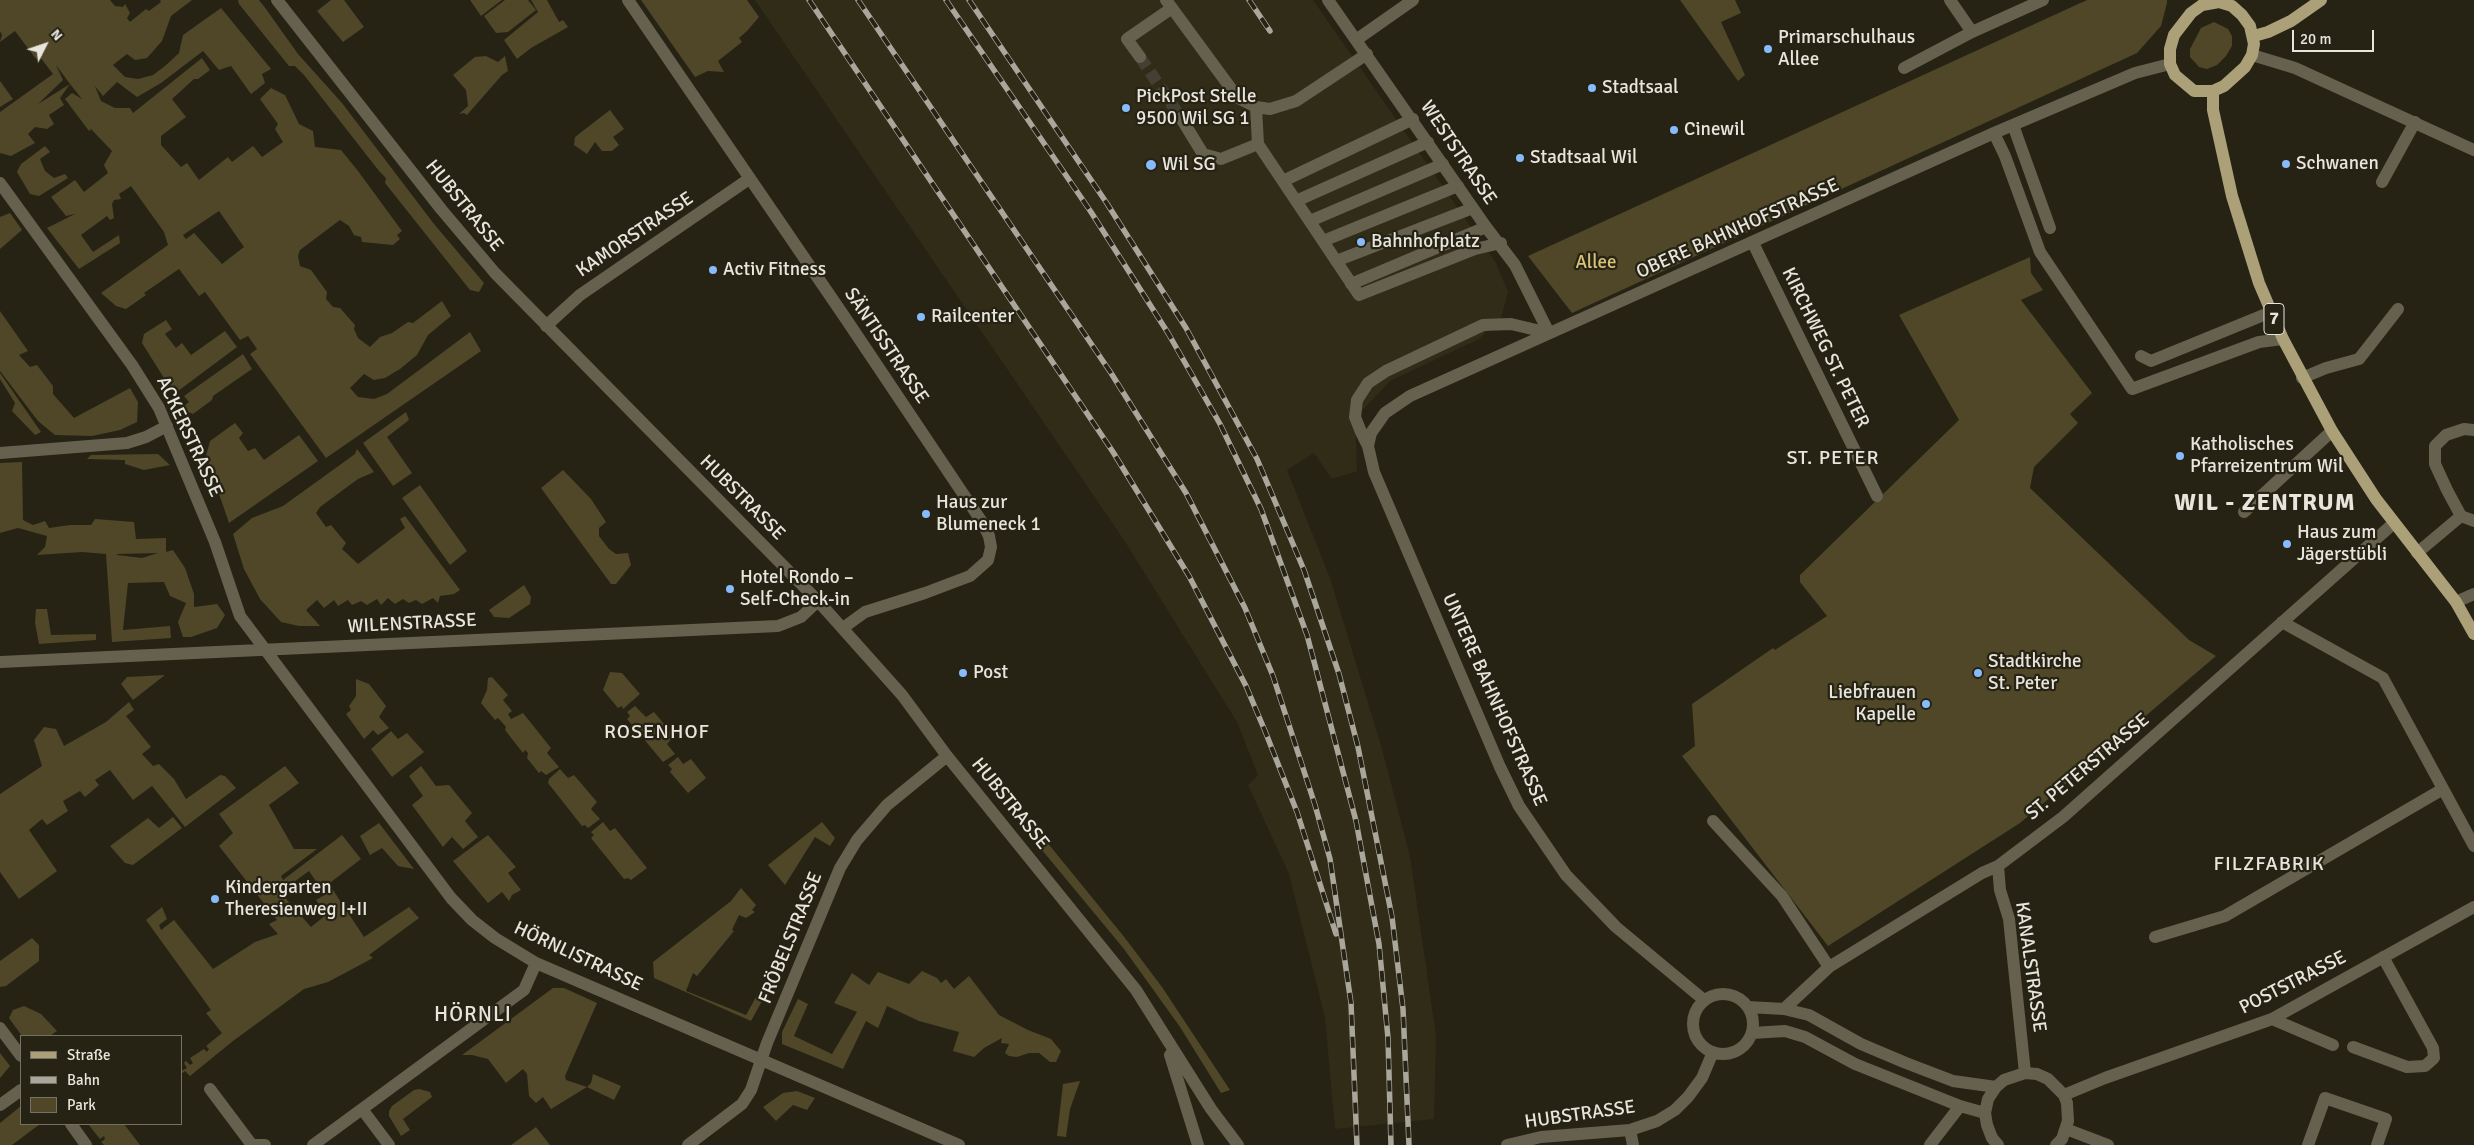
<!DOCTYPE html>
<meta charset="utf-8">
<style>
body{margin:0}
#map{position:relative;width:2474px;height:1145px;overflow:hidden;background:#262315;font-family:Signika,sans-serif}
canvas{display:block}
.legend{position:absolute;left:20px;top:1035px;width:162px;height:90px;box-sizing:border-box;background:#262315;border:1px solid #747165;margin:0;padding:6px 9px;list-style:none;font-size:15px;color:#e8e5dd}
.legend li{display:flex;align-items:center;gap:10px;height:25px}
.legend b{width:25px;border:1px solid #747165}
.north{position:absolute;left:20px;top:20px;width:50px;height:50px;-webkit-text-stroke:4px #262315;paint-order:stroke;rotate:49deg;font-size:14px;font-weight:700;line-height:20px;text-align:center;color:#e8e5dd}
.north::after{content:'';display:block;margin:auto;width:18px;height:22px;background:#e8e5dd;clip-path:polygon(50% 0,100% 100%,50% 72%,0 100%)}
.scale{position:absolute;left:2292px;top:30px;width:82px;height:22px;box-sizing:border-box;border:2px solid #e8e5dd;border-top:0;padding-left:6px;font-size:15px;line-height:18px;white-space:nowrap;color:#e8e5dd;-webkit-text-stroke:4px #262315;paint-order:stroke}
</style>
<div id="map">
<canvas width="2474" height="1145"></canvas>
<ul class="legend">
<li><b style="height:6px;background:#aba078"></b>Straße</li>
<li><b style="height:6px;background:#a9a69c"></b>Bahn</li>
<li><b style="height:14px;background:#4f4727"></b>Park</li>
</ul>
<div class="north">N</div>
<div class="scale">20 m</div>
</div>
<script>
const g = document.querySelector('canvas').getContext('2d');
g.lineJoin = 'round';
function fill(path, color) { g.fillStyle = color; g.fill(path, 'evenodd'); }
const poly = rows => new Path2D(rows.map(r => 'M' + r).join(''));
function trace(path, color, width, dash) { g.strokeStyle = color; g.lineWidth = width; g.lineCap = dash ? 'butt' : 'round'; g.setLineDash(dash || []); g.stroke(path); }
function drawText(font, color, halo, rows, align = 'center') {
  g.font = font + ' Signika,sans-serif'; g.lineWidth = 4.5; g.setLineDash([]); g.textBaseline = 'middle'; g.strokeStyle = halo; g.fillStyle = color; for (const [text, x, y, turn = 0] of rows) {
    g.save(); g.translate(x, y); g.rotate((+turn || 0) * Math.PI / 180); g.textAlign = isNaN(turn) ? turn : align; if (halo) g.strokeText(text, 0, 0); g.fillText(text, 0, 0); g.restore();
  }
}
fill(poly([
 [755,0,1313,0,1496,263,1508,292,1501,318,1479,339,1390,381,1355,418,1357,471,1332,479,1314,453,1287,470,1330,578,1382,749,1410,856,1436,1036,1434,1119,1335,1129,1325,1017,1289,874,1248,785,1258,775,1237,722,1124,540]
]), '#312c18');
fill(poly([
 [0,0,110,0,115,6,123,7,125,4,130,13,127,18,130,22,146,9,149,11,161,2,160,0,192,0,171,16,162,41,147,58,135,60,127,54,113,65,125,77,138,79,153,75,165,66,179,53,183,35,221,8,271,69,262,74,265,83,251,94,231,66,219,70,203,51,161,83,137,97,117,82,103,96,95,86,101,101,115,108,130,108,133,113,202,58,210,70,198,79,194,79,172,99,186,117,161,136,161,145,181,167,187,163,199,180,228,157,232,162,253,146,262,157,283,142,275,129,278,124,260,99,271,88,285,95,299,124,313,131,315,147,341,150,358,171,402,231,397,235,400,239,393,245,362,242,361,237,354,235,349,226,340,220,300,250,298,256,300,266,311,270,327,292,326,299,333,307,340,308,355,325,354,329,358,338,370,347,380,337,392,333,408,322,413,323,442,301,451,316,428,335,417,355,400,369,385,378,374,380,364,374,350,388,358,397,374,399,387,394,470,332,481,351,326,458,250,354,257,349,248,336,240,340,205,292,199,296,179,269,144,293,146,295,126,309,116,306,101,293,168,245,164,232,131,186,119,194,121,199,114,200,112,204,114,218,110,220,107,216,81,235,93,252,119,235,120,243,79,269,47,228,75,214,66,216,51,197,75,180,84,192,108,173,104,165,112,151,91,129,89,131,65,99,72,93,82,99,70,84,60,98,64,105,49,115,54,124,47,129,35,127,28,134,35,143,11,156,0,153,0,112,53,74,40,57,36,59,15,31,0,42,2,35,0,31],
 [56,65,70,84,38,104,63,80],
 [219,211,244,247,222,264,194,233,186,239,183,235],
 [238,0,259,0,266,9,298,54,342,103,434,224,484,283,479,292,470,290,385,183,386,178,379,171,304,75,295,66,289,66,239,4],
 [331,0,344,0,364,27,343,42,317,11],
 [470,0,502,0,481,16],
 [505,0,528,0,536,10,508,32,496,33,484,16],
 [531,0,547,0,559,22,563,20,568,27,531,48,517,59,504,40,538,12],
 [641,0,747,0,759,17,747,31,739,38,742,42,718,61,724,72,708,71,695,77],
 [1680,0,1735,0,1741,13,1721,22,1745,75,1738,81],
 [2087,0,2167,0,2167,3,2161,26,2137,53,1572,313,1528,256],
 [2214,22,2228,29,2232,36,2232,46,2226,56,2217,65,2207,69,2199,67,2190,57,2190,49,2201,28],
 [486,56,498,62,505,56,508,71,502,75,467,115,464,113,459,114,468,106,466,90,453,75,475,57],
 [0,81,13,99,0,107],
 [610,110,624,129,613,137,619,145,612,151,602,151,595,142,587,154,574,145,575,137],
 [45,146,50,152,40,159,45,171,54,178,65,174,68,178,39,196,30,194,17,172,21,164],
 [10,213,22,230,0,249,0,217],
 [2030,257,2031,273,2043,290,2021,300,2092,393,2070,414,2078,423,2034,467,2030,488,2189,640,2216,656,2020,823,1828,946,1682,756,1695,746,1692,704,1773,648,1775,650,1827,616,1800,582,1800,575,1959,420,1899,315],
 [0,311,28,351,19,355,30,367,37,365,53,386,53,394,74,418,130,388,138,402,137,422,120,430,92,436,55,435,38,421,0,371],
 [166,320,172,329,165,334,176,348,182,343,191,355,225,331,237,347,174,394,142,343,144,334],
 [243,354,252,369,213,396,212,400,193,414,185,411,183,407,189,402,184,396],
 [0,373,41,432,35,435,12,411,15,403,0,379],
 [406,412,409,420,387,437,412,473,393,486,363,443],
 [235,423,243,433,239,438,248,451,255,448,264,460,299,435,318,461,229,523,206,456,210,441],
 [357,449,374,472,358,479,320,507,316,513,326,527,331,525,346,543,342,549,358,564,405,528,400,519,405,516,460,590,454,594,440,596,438,603,433,598,422,604,416,600,409,603,403,599,395,604,388,598,381,605,377,599,367,605,361,601,352,605,348,600,338,606,334,600,324,608,317,600,306,610,320,626,299,626,281,622,260,599,244,569,233,534,252,518,283,506,355,454],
 [158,454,170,465,144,470,125,464,125,460,87,459,91,455],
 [22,462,23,520,33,525,45,521,49,528,70,525,91,525,95,519,134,522,136,539,166,538,166,552,173,550,185,568,194,594,194,607,217,604,225,615,217,628,191,637,183,637,178,622,186,603,170,596,164,582,128,583,123,630,170,626,171,638,112,642,106,554,82,552,37,555,45,547,47,536,18,528,0,533,0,463],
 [158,553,142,558,117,555,117,554],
 [563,470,591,499,606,522,599,528,599,536,609,549,616,554,628,553,631,565,616,584,611,584,541,488],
 [420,485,467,551,450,565,402,498],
 [524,585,531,597,530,604,509,618,494,617,489,610],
 [36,609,47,609,51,635,96,634,96,640,39,644,35,623],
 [610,672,622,673,640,694,623,709,622,706,618,708,603,690],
 [165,675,133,700,121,684,127,677],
 [492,677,508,695,503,700,512,711,508,714,511,719,523,713,551,748,547,753,559,767,546,775,541,771,539,773,527,758,528,753,525,750,523,753,505,730,506,727,500,720,498,718,495,720,481,703,487,690,488,678],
 [356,679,369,684,386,706,379,717,389,728,378,735,373,730,364,739,346,714,351,710,349,706,356,696],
 [129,702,134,710,126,716,151,747,142,754,153,766,159,764,174,779,186,799,220,775,225,776,236,788,185,827,152,786,133,800,110,770,95,780,99,785,85,797,80,791,63,801,68,811,47,825,42,819,29,830,57,871,19,899,0,872,0,794,42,766,34,740,44,727,56,729,64,746,106,722],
 [635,706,646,717,654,712,674,736,667,744,675,754,663,762,627,719,630,716,627,712],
 [391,731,398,739,407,733,424,752,392,777,371,749],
 [678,757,683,764,691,759,706,778,688,793,670,772,672,769,668,765],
 [285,766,299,783,269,805,294,849,317,849,281,876,283,880,342,835,361,859,318,892,319,886,309,871,280,892,311,927,326,915,316,900,333,890,364,937,409,907,419,918,369,955,373,958,328,982,304,989,233,1041,190,1076,185,1071,181,1074,181,1071,187,1068,184,1063,186,1061,190,1065,193,1063,190,1058,204,1049,207,1052,209,1049,206,1046,222,1033,206,1013,211,1010,146,920,162,907,167,919,159,925,161,930,174,920,213,969,255,942,278,934,269,924,277,920,219,846,233,833,219,814],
 [421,766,436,786,449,785,472,813,465,821,478,837,463,849,452,837,443,847,412,805,423,796,409,776],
 [560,769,568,778,574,775,597,802,591,809,600,819,588,828,585,825,582,826,548,783,549,779],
 [173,817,182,828,133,865,125,863,110,846,148,818,159,828],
 [603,822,610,831,615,828,647,868,631,880,628,878,624,879,591,838,594,835,591,832],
 [822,822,835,838,830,846,815,837,785,885,768,865],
 [379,823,414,869,398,866,382,848,370,855,360,836],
 [1033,825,1125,938,1162,987,1230,1090,1221,1093,1180,1027,1124,949,1032,838,1030,832],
 [488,835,516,867,508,873,521,890,512,895,509,901,502,892,488,903,453,861],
 [741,888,756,905,752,910,755,912,746,918,739,915,732,930,734,931,697,976,693,973,686,991,746,1015,761,988,768,990,751,1021,654,978,653,962,731,901],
 [32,938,39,945,39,961,6,986,0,987,0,961],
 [922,971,937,978,941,983,946,979,954,989,969,976,999,1015,1028,1030,1051,1039,1061,1051,1056,1062,1050,1062,1039,1053,1029,1053,1017,1057,1009,1056,1005,1053,1009,1044,1001,1043,1002,1038,984,1048,974,1057,953,1051,959,1032,919,1021,887,1006,878,1028,866,1021,843,1069,782,1044,782,1032,798,999,808,1004,794,1036,832,1054,857,1012,834,1003,852,973,869,985,878,972,909,984],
 [553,988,564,988,597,1003,565,1076,566,1080,587,1087,591,1083,593,1074,621,1086,614,1100,587,1087,551,1109,543,1097,536,1103,529,1096,527,1074,523,1069,506,1083,488,1059,472,1055,462,1055],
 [24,1006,41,1014,57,1031,50,1036,22,1036,9,1018,13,1010],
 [0,1053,10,1066,0,1078],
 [1080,1081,1070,1109,1066,1137,1057,1136,1063,1084],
 [419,1089,430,1092,432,1097,403,1119,410,1130,401,1136,389,1116,389,1111,392,1106,414,1090],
 [797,1091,815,1098,807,1110,793,1105,776,1121,763,1107,783,1093],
 [21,1106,21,1124,40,1124,12,1145,0,1145,0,1123],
 [88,1124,124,1124,140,1145,104,1145,101,1142,105,1139,104,1136,100,1139],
 [536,1127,550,1145,511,1145]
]), '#4f4727');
trace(poly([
 [1140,57,1181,118]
]), '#434033', 12, [12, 6]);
trace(poly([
 [277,0,441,209,495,273,818,601,902,695,947,756,1136,990,1211,1109,1238,1145],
 [628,0,846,319,982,522,989,536,991,547,988,560,970,576,925,593,865,612,843,628],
 [1166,0,1238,98,1256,107,1270,109,1296,101,1367,54],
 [1328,0,1486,227,1515,265,1549,333],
 [1950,0,1972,32],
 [1356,40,1413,0],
 [2252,55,2295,68,2474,150],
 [1140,57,1127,39,1172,8],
 [1904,68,1972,32,2043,0],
 [1256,107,1258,144,1359,295,1475,249,1501,243],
 [1181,118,1203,154,1221,159,1258,144],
 [2013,125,2050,228],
 [1994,133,2005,156,2040,252,2132,389,2259,342,2283,339],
 [1283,181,1413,119],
 [2382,182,2415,122],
 [0,183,132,365,159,408,215,542,240,616,451,898,472,920,495,938,536,963,959,1145],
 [1296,201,1428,142],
 [1310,221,1443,164],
 [1323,241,1458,186],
 [1753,243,1877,496],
 [1336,261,1473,208],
 [1351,284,1486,227],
 [546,326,580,295,749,179],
 [2141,356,2151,361,2271,312],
 [2302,378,2326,368,2359,359,2398,309],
 [2474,430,2464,429,2446,435,2435,446,2435,464,2447,490,2461,516,2474,521],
 [1368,446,1361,432,1355,417,1357,400,1368,383,1386,371,1483,325,1511,324,1549,333],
 [0,453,127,443,146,437,167,426],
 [2244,512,2332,431],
 [2417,553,2461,516],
 [2456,602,2474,594],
 [2282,622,2383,678,2474,846],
 [0,662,778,626,801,617,818,601],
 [1713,821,1782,896,1829,967],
 [1998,866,2000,890,2009,919,2025,1073],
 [2155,937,2225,916,2443,789],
 '1693 1024a30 30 0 1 1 60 0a30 30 0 1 1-60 0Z',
 [1704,1000,1616,927,1566,875,1519,806,1500,767,1374,472,1368,446,1371,433,1385,413,1410,396,1994,133,2135,73,2170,64],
 [1748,1007,1784,1009,1809,1015,1861,1044,1906,1063,1953,1081,1996,1087],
 [1784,1009,1829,967,1982,873,1998,866,2063,817,2394,523],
 [2272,1019,2333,1045],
 [0,1028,21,1056],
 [1752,1033,1785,1031,1805,1037,1855,1064,1960,1106,1985,1113],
 [2353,1047,2407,1067,2425,1066,2434,1058,2433,1048,2427,1037,2383,957],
 [1170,1055,1198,1145],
 [210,1089,252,1145,265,1145],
 [2064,1095,2105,1078,2272,1019,2474,907],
 [0,1105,21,1090],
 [362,1109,389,1145],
 [71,1124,86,1145],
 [2066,1129,2108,1145],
 [1630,1130,1633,1145],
 [313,1145,524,990,536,963],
 [688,1145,742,1104,751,1090,767,1043,840,868,857,840,887,805,947,756],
 [1507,1145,1541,1137,1630,1130,1657,1121,1675,1110,1688,1097,1702,1078,1713,1052],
 [1930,1145,1960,1106],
 [1998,1145,1992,1138,1987,1125,1985,1113,1988,1099,1996,1087,2004,1080,2025,1073,2037,1074,2048,1079,2064,1095,2067,1103,2068,1121,2062,1139,2056,1145],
 [2308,1145,2325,1098,2386,1119,2377,1145]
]), '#66614e', 12);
trace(poly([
 [2219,2,2232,6,2242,15,2250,26,2254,44,2252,55,2245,67,2224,86,2213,91,2194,91,2175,75,2170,64,2170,49,2174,35,2191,13,2202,5,2219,2],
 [2254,36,2268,32,2291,21,2321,0],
 [2213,91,2213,110,2232,196,2259,283,2283,339,2332,431,2376,499,2456,602,2474,634]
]), '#aba078', 12);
const rail = poly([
 [809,0,1113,452,1189,576,1246,686,1265,731,1297,812,1336,934],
 [858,0,1111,373,1186,493,1245,608,1273,676,1315,805,1330,859,1351,1003,1357,1145],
 [946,0,1091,212,1168,333,1220,424,1261,509,1307,635,1356,821,1379,944,1388,1038,1391,1145],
 [969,0,1106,202,1186,328,1257,459,1304,570,1339,674,1358,747,1392,917,1403,1009,1409,1145],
 [1249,0,1270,31]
]);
trace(rail, '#a9a69c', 5.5);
trace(rail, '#262315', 4, [11]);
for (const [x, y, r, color] of [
 [1768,49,5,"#87bbfb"],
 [1592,88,5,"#87bbfb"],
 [1126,108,5,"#87bbfb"],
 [1674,130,5,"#87bbfb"],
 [1520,158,5,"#87bbfb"],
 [2286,164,5,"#87bbfb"],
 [1151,165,6,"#87bbfb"],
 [1361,242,5,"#87bbfb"],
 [713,270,5,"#87bbfb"],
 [921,317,5,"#87bbfb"],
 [2180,456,5,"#87bbfb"],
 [926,514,5,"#87bbfb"],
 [2287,544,5,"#87bbfb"],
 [730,589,5,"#87bbfb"],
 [963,673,5,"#87bbfb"],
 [1978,673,5,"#87bbfb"],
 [1926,704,5,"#87bbfb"],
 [215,899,5,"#87bbfb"]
]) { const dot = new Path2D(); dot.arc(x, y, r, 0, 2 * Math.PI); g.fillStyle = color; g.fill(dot); trace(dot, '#262315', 2); }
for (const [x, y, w] of [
 [2274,319,20]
]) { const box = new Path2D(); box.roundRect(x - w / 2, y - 15.5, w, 31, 4); g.fillStyle = '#262315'; g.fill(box); trace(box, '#e8e5dd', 1); }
drawText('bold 18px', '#e8e5dd', null, [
 ["7",2274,319]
]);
drawText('19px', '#e8e5dd', '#262315', [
 ["Primarschulhaus",1778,38],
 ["Allee",1778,60],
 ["Stadtsaal",1602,88],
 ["PickPost Stelle",1136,97],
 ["9500 Wil SG 1",1136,119],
 ["Cinewil",1684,130],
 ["Stadtsaal Wil",1530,158],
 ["Schwanen",2296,164],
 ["Wil SG",1162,165],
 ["Bahnhofplatz",1371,242],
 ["Activ Fitness",723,270],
 ["Railcenter",931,317],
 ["Katholisches",2190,445],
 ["Pfarreizentrum Wil",2190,467],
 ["Haus zur",936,503],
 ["Blumeneck 1",936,525],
 ["Haus zum",2297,533],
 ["Jägerstübli",2297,555],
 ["Hotel Rondo –",740,578],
 ["Self-Check-in",740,600],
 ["Stadtkirche",1988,662],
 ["St. Peter",1988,684],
 ["Post",973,673],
 ["Liebfrauen",1916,693,"right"],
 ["Kapelle",1916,715,"right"],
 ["Kindergarten",225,888],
 ["Theresienweg I+II",225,910]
], 'left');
drawText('19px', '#e8e5dd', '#262315', [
 ["WESTSTRASSE",1458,153,56],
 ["HUBSTRASSE",464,206,51],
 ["OBERE BAHNHOFSTRASSE",1738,229,-24],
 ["KAMORSTRASSE",635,235,-34],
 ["SÄNTISSTRASSE",886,346,56],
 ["KIRCHWEG ST. PETER",1825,348,64],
 ["ACKERSTRASSE",189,437,65],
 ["HUBSTRASSE",742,498,45],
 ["WILENSTRASSE",412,624,-3],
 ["UNTERE BAHNHOFSTRASSE",1494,700,66],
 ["ST. PETERSTRASSE",2088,767,-40],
 ["HUBSTRASSE",1010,804,51],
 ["FRÖBELSTRASSE",791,938,-68],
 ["HÖRNLISTRASSE",578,957,25],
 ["KANALSTRASSE",2030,967,82],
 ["POSTSTRASSE",2293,983,-27],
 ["HUBSTRASSE",1580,1115,-8]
]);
drawText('19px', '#d6c278', '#262315', [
 ["Allee",1596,263]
]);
g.letterSpacing = '1px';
drawText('20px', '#e8e5dd', '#262315', [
 ["ST. PETER",1833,459],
 ["ROSENHOF",657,733],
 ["FILZFABRIK",2269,865]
]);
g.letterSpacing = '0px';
g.letterSpacing = '1px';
drawText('21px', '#e8e5dd', '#262315', [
 ["HÖRNLI",473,1015]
]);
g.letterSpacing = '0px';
g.letterSpacing = '1px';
drawText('bold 24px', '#e8e5dd', '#262315', [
 ["WIL - ZENTRUM",2265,504]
]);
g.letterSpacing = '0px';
</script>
